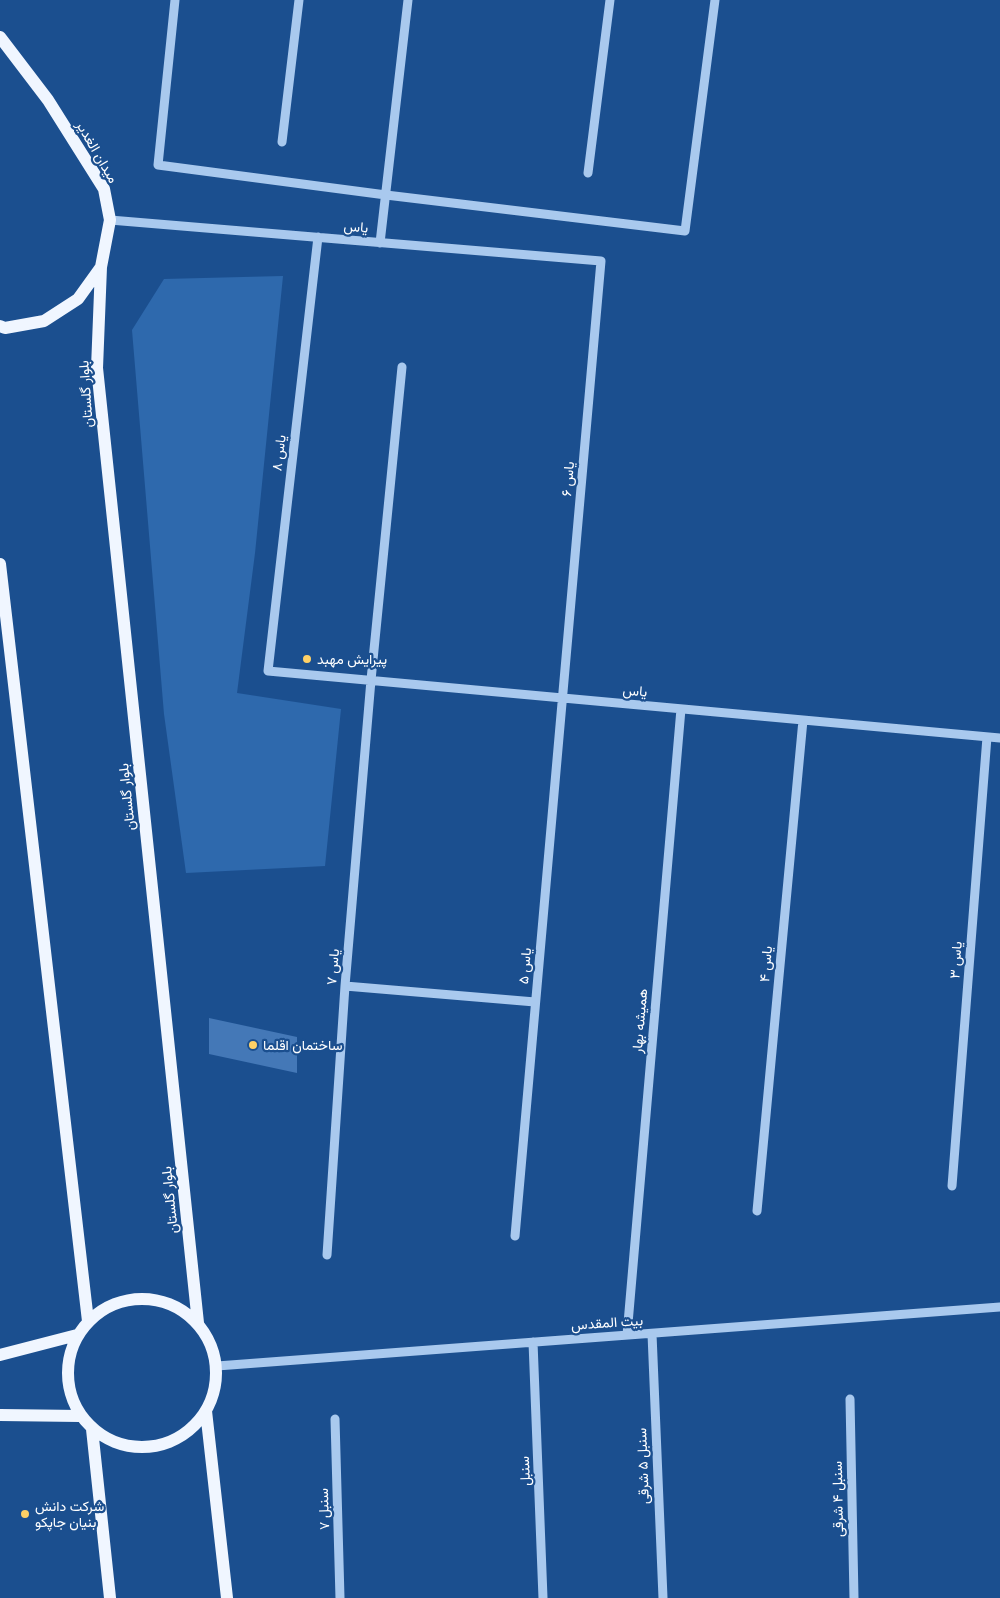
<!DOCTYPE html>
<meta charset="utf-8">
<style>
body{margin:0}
canvas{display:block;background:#1b4f8f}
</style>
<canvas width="1000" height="1598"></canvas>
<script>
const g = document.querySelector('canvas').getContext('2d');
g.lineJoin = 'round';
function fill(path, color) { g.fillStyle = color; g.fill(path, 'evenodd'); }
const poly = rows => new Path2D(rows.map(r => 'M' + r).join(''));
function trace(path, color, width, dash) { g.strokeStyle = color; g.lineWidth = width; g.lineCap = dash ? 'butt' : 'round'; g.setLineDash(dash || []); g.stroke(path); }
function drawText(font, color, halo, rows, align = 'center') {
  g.font = font + ' Lato,Vazirmatn,sans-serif'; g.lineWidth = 4.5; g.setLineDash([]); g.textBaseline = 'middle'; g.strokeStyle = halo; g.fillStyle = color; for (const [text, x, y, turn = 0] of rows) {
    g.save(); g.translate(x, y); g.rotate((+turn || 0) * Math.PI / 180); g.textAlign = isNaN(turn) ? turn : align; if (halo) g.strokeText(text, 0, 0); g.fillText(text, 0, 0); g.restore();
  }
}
fill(poly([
 [283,276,255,553,237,693,341,709,325,866,186,873,164,714,132,330,164,279]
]), '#2e69ad');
fill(poly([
 [209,1018,297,1037,297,1073,209,1054]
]), '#4478b7');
trace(poly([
 [175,0,158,165,386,195,685,231,715,0],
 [282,142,299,0],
 [588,173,610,0],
 [110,220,601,261,515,1236],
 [318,237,268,671,1000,738],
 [380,243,408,0],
 [345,986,535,1002],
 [952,1186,987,737],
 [757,1211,803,720],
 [327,1255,345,986,371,680,402,367],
 [652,1334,663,1598],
 [627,1335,681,709],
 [533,1342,543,1598],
 [217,1366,1000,1307],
 [850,1399,854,1598],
 [335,1419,340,1598]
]), '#a9c9ee', 9);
trace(poly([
 [0,37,48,100,104,189,110,220,101,267,78,299,44,321,5,328,0,326],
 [101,267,97,368,198,1323],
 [0,564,88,1321],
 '68 1373a74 74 0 1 1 148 0a74 74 0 1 1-148 0Z',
 [0,1355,77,1335],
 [206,1411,227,1598],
 [0,1415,80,1416],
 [92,1429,110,1598]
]), '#f0f6ff', 12);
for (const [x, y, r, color] of [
 [307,659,5,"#ffd166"],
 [253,1045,5,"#ffd166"],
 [25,1514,5,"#ffd166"]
]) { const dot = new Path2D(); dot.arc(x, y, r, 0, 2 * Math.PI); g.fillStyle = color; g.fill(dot); trace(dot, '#1b4f8f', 2); }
drawText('14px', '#fff', '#1b4f8f', [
 ["میدان الغدیر",97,152,60],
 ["یاس",356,227,5],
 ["بلوار گلستان",86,394,-94],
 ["یاس ۸",279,453,-83],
 ["یاس ۶",568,479,-85],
 ["یاس",635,691,5],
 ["بلوار گلستان",127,797,-96],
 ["یاس ۳",956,960,-86],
 ["یاس ۴",766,964,-85],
 ["یاس ۵",525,966,-85],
 ["یاس ۷",333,967,-85],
 ["همیشه بهار",640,1021,-85],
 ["بلوار گلستان",170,1200,-96],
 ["بیت المقدس",607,1323,-4],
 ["سنبل ۵ شرقی",643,1466,-92],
 ["سنبل",525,1471,-92],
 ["سنبل ۴ شرقی",838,1499,-91],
 ["سنبل ۷",324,1509,-92]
]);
drawText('14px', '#fff', '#1b4f8f', [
 ["پیرایش مهبد",317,659],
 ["ساختمان اقلما",263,1045],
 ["شرکت دانش",35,1506],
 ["بنیان جاپکو",35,1522]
], 'left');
</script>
